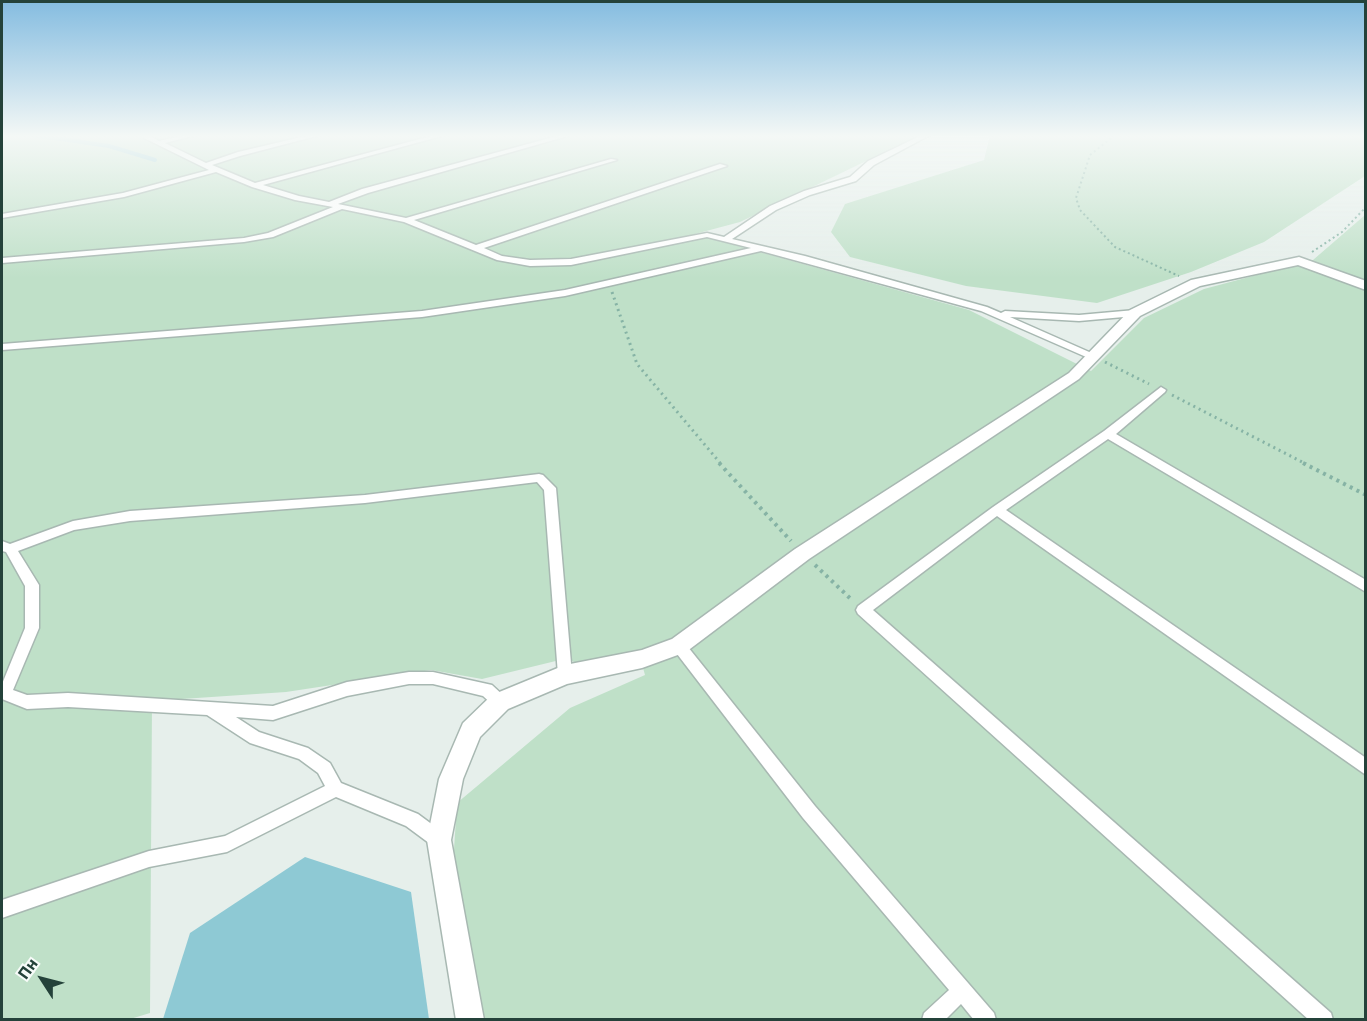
<!DOCTYPE html>
<meta charset="utf-8">
<style>
body{margin:0}
#map{position:relative;width:1367px;height:1021px;overflow:hidden;background:#e6efeb;font-family:"IBM Plex Sans",sans-serif}
canvas{display:block}
.frame{position:absolute;inset:0;border:3px solid #24423a;pointer-events:none}
.north{position:absolute;left:12px;top:949px;width:60px;height:60px;-webkit-text-stroke:4px #f7fbf9;paint-order:stroke;rotate:306deg;font-size:16px;font-weight:700;line-height:24px;text-align:center;color:#24423a}
.north::after{content:'';display:block;margin:auto;width:21px;height:27px;background:#24423a;clip-path:polygon(50% 0,100% 100%,50% 72%,0 100%)}
</style>
<div id="map">
<canvas width="1367" height="1021"></canvas>
<div class="frame"></div>
<div class="north">Пн</div>
</div>
<script>
const g = document.querySelector('canvas').getContext('2d');
g.lineJoin = 'round';
function fill(path, color) { g.fillStyle = color; g.fill(path, 'evenodd'); }
const poly = rows => new Path2D(rows.map(r => 'M' + r).join(''));
function trace(path, color, width, dash) { g.strokeStyle = color; g.lineWidth = width; g.lineCap = dash ? 'butt' : 'round'; g.setLineDash(dash || []); g.stroke(path); }
fill(poly([
 [2,135,920,135,740,222,695,234,969,310,1091,371,1144,318,1204,289,1313,260,1365,215,1365,1019,483,1019,453,865,457,803,570,708,645,675,638,650,581,667,568,658,482,679,431,670,286,692,152,701,150,1013,127,1020,2,1020],
 [990,135,1365,135,1365,176,1264,242,1191,272,1097,303,966,286,850,257,831,232,845,204,984,160]
]), '#bfe0c8');
fill(poly([
 [305,857,411,892,429,1019,163,1019,190,933]
]), '#8ec9d4');
trace(poly([
 [33,135,109,146,155,160]
]), '#8ec9d4', 4);
const lane = poly([
 [143,135,149,135,159,141,185,135,196,135,165,143,206,163,238,152,310,135,320,135,240,156,212,165,255,183,435,135,445,135,263,185,299,196,329,202,362,189,561,135,571,135,368,193,338,204,406,218,611,159,617,160,414,220,476,245,720,164,727,166,484,248,502,256,530,260,571,259,707,233,724,237,770,206,804,191,850,177,868,161,922,135,930,135,874,165,856,181,810,195,776,210,732,239,805,256,987,307,1001,313,1005,311,1079,315,1135,310,1140,313,1135,316,1079,321,1010,317,1096,355,1096,359,1093,360,981,311,761,251,565,296,422,317,2,350,2,344,422,311,565,290,751,248,707,237,571,265,530,266,497,260,404,222,342,209,273,237,244,242,2,263,2,258,244,238,268,233,333,207,295,200,252,187,216,172,124,197,2,218,2,214,123,193,209,170,144,138,143,135],
 [1161,387,1166,390,1165,392,1116,434,1366,580,1366,592,1108,439,1006,510,1366,758,1366,775,997,516,873,610,1331,1013,1333,1020,1309,1020,858,614,856,610,858,606,993,507,1104,431,1161,387],
 [539,474,543,475,556,488,572,675,570,679,565,681,560,679,558,675,544,490,537,482,365,503,130,521,74,530,18,551,39,585,39,628,13,690,27,695,68,693,273,706,347,682,409,672,433,672,492,685,505,697,507,702,505,707,500,709,495,707,483,696,433,684,409,684,347,696,273,720,236,717,259,732,308,748,330,763,341,783,418,814,445,834,447,840,445,846,439,848,433,846,406,826,336,797,227,852,149,867,2,918,2,900,149,851,225,836,325,786,318,773,299,759,250,743,207,715,68,707,27,709,2,699,2,684,25,628,25,586,6,552,2,551,2,541,10,544,73,521,130,511,365,495,539,474],
 [679,640,684,642,815,806,994,1013,996,1020,974,1020,961,1004,945,1020,922,1020,924,1013,949,990,803,818,674,650,672,646,674,642,679,640]
]);
const street = poly([
 [1299,257,1366,281,1366,290,1298,265,1200,286,1140,316,1079,379,809,559,686,652,642,668,567,684,508,709,480,737,463,779,451,840,484,1020,456,1020,427,840,439,779,463,723,492,695,565,665,642,650,672,639,795,549,1069,373,1130,310,1191,280,1299,257]
]);
trace(lane, '#a8b8b2', 3);
trace(street, '#a8b8b2', 3);
trace(poly([
 [1115,135,1090,155,1076,198,1080,210,1115,247,1179,276],
 [1312,252,1342,232,1366,207]
]), '#86b3a5', 2, [2, 3]);
trace(poly([
 [612,292,637,364,721,464],
 [1105,362,1149,384],
 [1172,395,1306,464]
]), '#86b3a5', 3, [2, 4]);
trace(poly([
 [719,463,791,541],
 [1303,463,1366,495],
 [815,565,853,601]
]), '#86b3a5', 4, [3, 4.5]);
fill(lane, '#fff');
fill(street, '#fff');
const sky = g.createLinearGradient(0, 0, 0, 278);
sky.addColorStop(0, '#84bce0');
sky.addColorStop(0.49, '#f4f8f6');
sky.addColorStop(1, '#f4f8f600');
g.fillStyle = sky;
g.fillRect(0, 0, 1367, 278);
</script>
